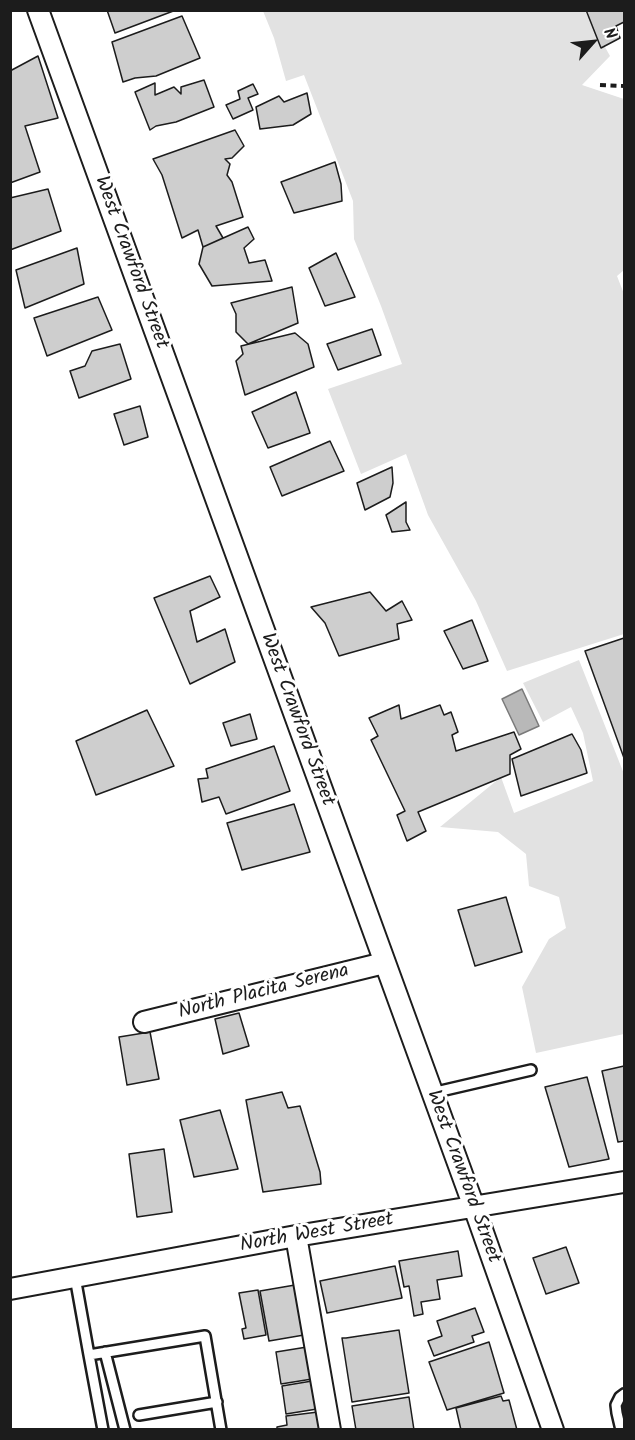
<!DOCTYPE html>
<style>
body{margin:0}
#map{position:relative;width:635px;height:1440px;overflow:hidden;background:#fff;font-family:Kalam,sans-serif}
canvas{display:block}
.frame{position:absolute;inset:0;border:12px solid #1c1c1c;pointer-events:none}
.north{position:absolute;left:563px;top:12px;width:60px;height:60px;-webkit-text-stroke:4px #fff;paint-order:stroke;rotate:63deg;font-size:16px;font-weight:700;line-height:24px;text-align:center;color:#1c1c1c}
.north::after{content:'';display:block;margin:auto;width:21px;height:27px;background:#1c1c1c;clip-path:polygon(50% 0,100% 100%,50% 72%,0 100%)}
</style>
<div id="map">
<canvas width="635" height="1440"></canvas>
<div class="frame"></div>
<div class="north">N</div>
</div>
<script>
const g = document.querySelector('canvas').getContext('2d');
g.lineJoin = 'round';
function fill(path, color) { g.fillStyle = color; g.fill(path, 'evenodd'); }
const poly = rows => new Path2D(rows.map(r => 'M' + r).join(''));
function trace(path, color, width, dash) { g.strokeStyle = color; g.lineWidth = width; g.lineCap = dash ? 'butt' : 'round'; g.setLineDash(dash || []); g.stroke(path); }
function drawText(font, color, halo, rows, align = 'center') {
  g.font = font + ' Kalam,sans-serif'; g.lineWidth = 6; g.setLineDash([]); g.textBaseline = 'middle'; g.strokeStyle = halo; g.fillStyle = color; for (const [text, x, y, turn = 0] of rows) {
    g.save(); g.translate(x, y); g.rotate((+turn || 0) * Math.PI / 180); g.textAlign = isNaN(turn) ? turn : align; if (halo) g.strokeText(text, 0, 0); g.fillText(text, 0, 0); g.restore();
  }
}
fill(poly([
 [263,11,585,11,610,56,582,85,624,99,624,270,617,276,624,294,624,634,507,671,476,601,428,515,406,454,361,474,328,389,402,364,381,306,354,239,353,201,304,75,286,81,274,38],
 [579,660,624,774,624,1034,536,1053,522,987,549,939,566,928,559,897,529,886,526,854,498,832,440,827,501,777,514,813,593,781,583,733,571,707,543,722,523,683]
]), '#e2e2e2');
const water = poly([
 [522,689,539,726,519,735,502,699,522,689]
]);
fill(water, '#b8b8b8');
trace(water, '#7a7a7a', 1.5);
const building = poly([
 [107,10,176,10,115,33,107,10],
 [586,10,624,10,624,22,616,26,620,38,601,48,586,10],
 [182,16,200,58,156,76,135,78,123,82,112,42,182,16],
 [38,56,58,118,25,126,40,172,10,183,10,71,38,56],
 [204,80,214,107,176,122,156,126,150,130,135,92,155,83,155,95,174,87,181,94,181,87,204,80],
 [253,84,258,94,248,98,253,110,233,119,226,105,240,99,238,91,253,84],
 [307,93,311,114,293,125,260,129,256,107,279,96,284,102,307,93],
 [235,130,244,146,232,158,225,159,230,164,227,175,232,182,243,217,216,226,223,238,203,247,198,230,182,238,162,175,153,159,235,130],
 [335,162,341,184,342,201,294,213,281,182,335,162],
 [48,189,61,231,10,250,10,198,48,189],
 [248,227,254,239,244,248,249,263,265,260,272,281,212,286,199,264,203,247,248,227],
 [77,248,84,284,25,308,16,270,77,248],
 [336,253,355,297,325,306,309,268,336,253],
 [292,287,298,323,248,344,236,332,236,314,231,303,292,287],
 [98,297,112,330,47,356,34,318,98,297],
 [372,329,381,355,338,370,327,344,372,329],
 [295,333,308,344,314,367,245,395,236,361,243,354,241,346,295,333],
 [120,344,131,379,79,398,70,371,85,366,92,351,120,344],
 [296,392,310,433,268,448,252,412,296,392],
 [140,406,148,437,124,445,114,414,140,406],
 [330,441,344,471,282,496,270,467,330,441],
 [392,467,393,483,390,497,365,510,357,483,392,467],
 [406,502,406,522,410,530,392,532,386,515,406,502],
 [210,576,220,597,190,611,197,642,225,629,235,662,190,684,154,598,210,576],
 [370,592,386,611,402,601,412,620,397,624,399,639,339,656,325,623,311,607,370,592],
 [472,620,488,661,463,669,444,631,472,620],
 [624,638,624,758,585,651,624,638],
 [399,705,401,719,440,705,444,715,451,712,458,732,452,735,456,751,514,732,521,749,510,755,510,774,418,812,426,831,407,841,397,815,405,811,371,740,378,736,369,718,399,705],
 [147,710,174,766,96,795,76,741,147,710],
 [250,714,257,739,231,746,223,723,250,714],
 [572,734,581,750,587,773,521,796,512,759,572,734],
 [274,746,290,791,226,814,219,797,202,802,198,779,208,778,206,769,274,746],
 [294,804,310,852,242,870,227,823,294,804],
 [506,897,522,952,475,966,458,910,506,897],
 [239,1013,249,1046,223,1054,215,1019,239,1013],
 [150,1032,159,1079,127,1085,119,1037,150,1032],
 [624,1066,624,1141,618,1142,602,1071,624,1066],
 [587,1077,609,1159,569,1167,545,1087,587,1077],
 [282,1092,288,1108,300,1106,320,1172,321,1184,263,1192,246,1100,282,1092],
 [220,1110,238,1169,194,1177,180,1120,220,1110],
 [164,1149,172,1212,137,1217,129,1154,164,1149],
 [566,1247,579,1283,546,1294,533,1258,566,1247],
 [458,1251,462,1276,437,1280,440,1299,421,1302,423,1314,414,1316,409,1286,404,1287,399,1261,458,1251],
 [395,1266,402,1298,327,1313,320,1281,395,1266],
 [295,1285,304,1335,269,1341,260,1291,295,1285],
 [258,1290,266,1335,244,1339,242,1329,246,1328,239,1293,258,1290],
 [475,1308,484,1332,472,1336,474,1342,434,1356,428,1341,442,1336,437,1321,475,1308],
 [399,1330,409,1393,352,1402,342,1338,346,1338,399,1330],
 [489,1342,504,1393,447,1410,429,1362,489,1342],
 [307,1347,312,1379,281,1384,276,1352,307,1347],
 [312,1381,317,1409,286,1414,282,1386,312,1381],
 [501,1396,503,1401,509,1400,517,1430,461,1430,456,1408,501,1396],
 [409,1397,414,1430,356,1430,352,1406,409,1397],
 [318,1412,321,1430,277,1430,277,1427,287,1425,286,1416,318,1412]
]);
fill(building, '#cecece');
trace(building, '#1c1c1c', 1.5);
const lane = poly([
 [432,1093,531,1070],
 [75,1277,89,1355,205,1336,221,1430],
 [105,1352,125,1430],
 [89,1355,103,1430],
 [139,1415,217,1402],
 [621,1430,617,1413,616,1405,620,1397,624,1394]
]);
const street = poly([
 [38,10,474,1207,553,1430],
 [144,1022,384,963],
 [296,1236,330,1430],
 [10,1289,296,1236,624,1182]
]);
trace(lane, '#1c1c1c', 14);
trace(street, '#1c1c1c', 24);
trace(poly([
 [600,85,624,86]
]), '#1c1c1c', 4, [6, 4.5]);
trace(lane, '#fff', 9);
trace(street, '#fff', 20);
drawText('20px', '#1c1c1c', '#fff', [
 ["West Crawford Street",130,263,70],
 ["West Crawford Street",296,720,70],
 ["North Placita Serena",264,993,-14],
 ["West Crawford Street",462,1177,70],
 ["North West Street",317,1234,-10]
]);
</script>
